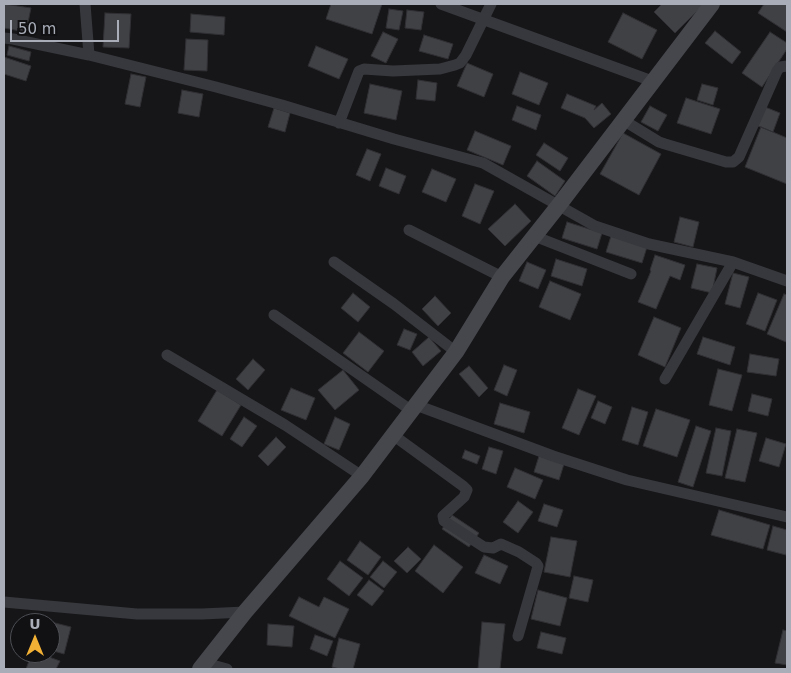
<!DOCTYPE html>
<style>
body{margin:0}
#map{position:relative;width:791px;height:673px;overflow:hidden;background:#161618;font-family:"DejaVu Sans",sans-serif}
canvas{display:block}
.frame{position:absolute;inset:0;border:5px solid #a8adb8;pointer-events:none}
.north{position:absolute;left:10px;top:613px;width:50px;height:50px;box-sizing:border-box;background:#111113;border:1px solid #4d4f55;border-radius:50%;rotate:0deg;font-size:14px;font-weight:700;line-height:20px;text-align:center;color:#a8adb8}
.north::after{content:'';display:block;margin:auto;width:18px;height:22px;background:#f2b134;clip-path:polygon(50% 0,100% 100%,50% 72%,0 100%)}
.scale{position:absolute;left:10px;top:20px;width:109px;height:22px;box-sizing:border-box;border:2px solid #a8adb8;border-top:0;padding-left:6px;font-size:15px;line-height:18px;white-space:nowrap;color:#a8adb8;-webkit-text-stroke:4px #111113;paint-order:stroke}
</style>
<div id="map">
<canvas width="791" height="673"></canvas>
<div class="frame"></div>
<div class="north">U</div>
<div class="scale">50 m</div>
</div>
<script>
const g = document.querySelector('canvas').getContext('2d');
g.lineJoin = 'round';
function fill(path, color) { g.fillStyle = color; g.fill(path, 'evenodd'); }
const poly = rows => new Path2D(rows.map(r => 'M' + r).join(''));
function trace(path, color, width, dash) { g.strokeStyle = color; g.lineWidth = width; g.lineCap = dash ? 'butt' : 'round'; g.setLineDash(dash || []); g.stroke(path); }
const building = poly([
 [4,4,31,8,26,32,4,28,4,4],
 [331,4,382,4,372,34,326,19,331,4],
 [662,4,704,4,675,33,654,12,662,4],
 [764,4,787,4,787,32,758,13,764,4],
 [389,9,403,11,399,30,386,28,389,9],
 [407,10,424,12,421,30,405,28,407,10],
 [105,13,131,14,129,48,103,47,105,13],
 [623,13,657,30,642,59,608,42,623,13],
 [191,14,225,17,224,35,190,32,191,14],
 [715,31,741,52,732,64,705,43,715,31],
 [383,32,398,39,386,63,371,56,383,32],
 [770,32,787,43,787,49,762,87,742,73,770,32],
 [424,35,453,44,448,59,419,51,424,35],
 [186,39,208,40,207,71,184,70,186,39],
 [9,46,31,52,29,61,7,55,9,46],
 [316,46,348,59,339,79,308,66,316,46],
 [4,57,31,66,26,81,4,74,4,57],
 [467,63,493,74,484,97,457,86,467,63],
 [520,72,548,83,539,105,512,94,520,72],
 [131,74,146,77,140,107,125,104,131,74],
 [418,80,437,83,435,101,416,99,418,80],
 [370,84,402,91,396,120,364,113,370,84],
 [702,84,718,88,713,105,697,100,702,84],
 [182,90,203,94,199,117,178,113,182,90],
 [567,94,596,106,594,110,602,103,611,114,594,128,585,118,561,108,567,94],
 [686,98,720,109,711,134,677,123,686,98],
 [517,106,541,115,536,130,512,120,517,106],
 [650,106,667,115,658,131,641,122,650,106],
 [765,107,780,113,773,132,758,126,765,107],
 [274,108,290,113,285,132,268,127,274,108],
 [761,127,787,138,787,184,745,167,761,127],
 [475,131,511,146,503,165,467,150,475,131],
 [623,133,661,154,639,195,600,174,623,133],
 [544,143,568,158,560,171,536,155,544,143],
 [367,149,381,154,370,181,356,175,367,149],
 [537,161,565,181,555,196,527,176,537,161],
 [386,168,406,176,399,194,379,186,386,168],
 [432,169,456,179,446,202,422,192,432,169],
 [475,184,494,191,480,224,462,216,475,184],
 [515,204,531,221,505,246,488,229,515,204],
 [680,217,699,222,693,247,674,242,680,217],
 [567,222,602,233,597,249,562,238,567,222],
 [611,236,647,247,642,263,606,252,611,236],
 [655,255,685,265,680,280,670,276,656,309,638,302,651,271,650,270,655,255],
 [556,259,587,269,582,286,551,276,556,259],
 [527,262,546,270,538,289,519,281,527,262],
 [697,264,717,268,712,293,691,288,697,264],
 [733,273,749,277,740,308,725,304,733,273],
 [550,281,581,294,570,320,539,307,550,281],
 [353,293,370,307,358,322,341,308,353,293],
 [758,293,777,300,765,331,746,324,758,293],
 [784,294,787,295,787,339,786,342,767,334,784,294],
 [435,296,451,313,438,326,422,309,435,296],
 [654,317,681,328,665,367,638,355,654,317],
 [404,329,417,334,410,350,397,345,404,329],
 [359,332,384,351,368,372,343,353,359,332],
 [429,337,441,351,423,366,412,352,429,337],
 [703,337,735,347,730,365,697,354,703,337],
 [750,354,779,359,776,376,747,372,750,354],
 [253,359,265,370,248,390,236,379,253,359],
 [504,365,517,370,507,396,494,390,504,365],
 [469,366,488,388,479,397,459,374,469,366],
 [718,369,742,375,732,411,709,405,718,369],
 [343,370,359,390,335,410,318,390,343,370],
 [291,388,315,398,306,420,281,410,291,388],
 [578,389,596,396,579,435,562,428,578,389],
 [217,390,241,405,222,436,198,421,217,390],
 [752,394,772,399,768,416,748,411,752,394],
 [598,401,612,407,605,424,591,418,598,401],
 [500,403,530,412,524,433,494,424,500,403],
 [632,407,648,412,638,445,622,440,632,407],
 [656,409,690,420,677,457,643,446,656,409],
 [244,417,257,426,242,447,230,439,244,417],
 [335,417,350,424,339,450,324,444,335,417],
 [696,426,711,431,693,487,678,482,696,426],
 [716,428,731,431,722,476,706,473,716,428],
 [737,429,757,433,745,482,725,478,737,429],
 [276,437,286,447,268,466,258,456,276,437],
 [766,438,786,444,779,467,759,461,766,438],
 [489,447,503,451,496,474,482,469,489,447],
 [465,450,480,456,477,464,462,458,465,450],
 [539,456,564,464,559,480,534,472,539,456],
 [515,468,543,480,535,499,507,487,515,468],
 [518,501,533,512,518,533,503,522,518,501],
 [544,504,563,510,557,527,538,521,544,504],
 [719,510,770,525,763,549,711,535,719,510],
 [452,515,479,533,469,547,442,529,452,515],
 [773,526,787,530,787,550,786,555,767,550,773,526],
 [551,537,577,541,570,577,544,572,551,537],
 [360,541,381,557,368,575,347,560,360,541],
 [434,545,463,567,443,593,415,571,434,545],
 [408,547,421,559,407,573,394,561,408,547],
 [484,555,508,566,500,584,475,573,484,555],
 [340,561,363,578,349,596,327,579,340,561],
 [383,561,397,572,384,588,370,577,383,561],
 [574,576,593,580,588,602,569,598,574,576],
 [369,580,384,591,372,606,357,595,369,580],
 [538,590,567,598,560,626,531,619,538,590],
 [299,597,319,607,324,597,349,609,335,638,289,616,299,597],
 [43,620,71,627,64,654,50,650,50,623,42,623,43,620],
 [482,622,505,624,500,669,478,669,482,622],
 [268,624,294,626,292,647,267,645,268,624],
 [783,630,787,631,787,665,775,663,783,630],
 [541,632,566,638,562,654,537,648,541,632],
 [315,635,333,641,327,656,310,649,315,635],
 [339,638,360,644,353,669,340,669,332,667,339,638],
 [32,653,38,653,60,661,56,669,26,669,32,653]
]);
fill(building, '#404145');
trace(building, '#303034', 1);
trace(poly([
 [85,4,89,55],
 [441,4,652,81],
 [4,38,13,39,89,55,216,87,282,105,394,139,483,163,595,226,649,244,733,262,787,281],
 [623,120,659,142,665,144,726,162,733,162,739,157,777,71,780,67,787,66],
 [339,123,359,71,364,69,393,71,440,69,455,65,460,63,466,55,491,4],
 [409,230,502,277],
 [534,236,631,274],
 [334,262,394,304,456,352],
 [274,315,412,411],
 [167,355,285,425,362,476],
 [665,379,733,262],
 [416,405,553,456,627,480,787,517],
 [393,435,463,486,467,490,464,497,443,516,444,521,484,547,493,548,501,544,519,552,536,563,538,566,537,570,518,636],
 [4,602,137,614,202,614,245,612],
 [205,663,227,669]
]), '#37383d', 11);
trace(poly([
 [200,669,245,612,362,476,456,352,502,277,559,205,712,4]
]), '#45474d', 16);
</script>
